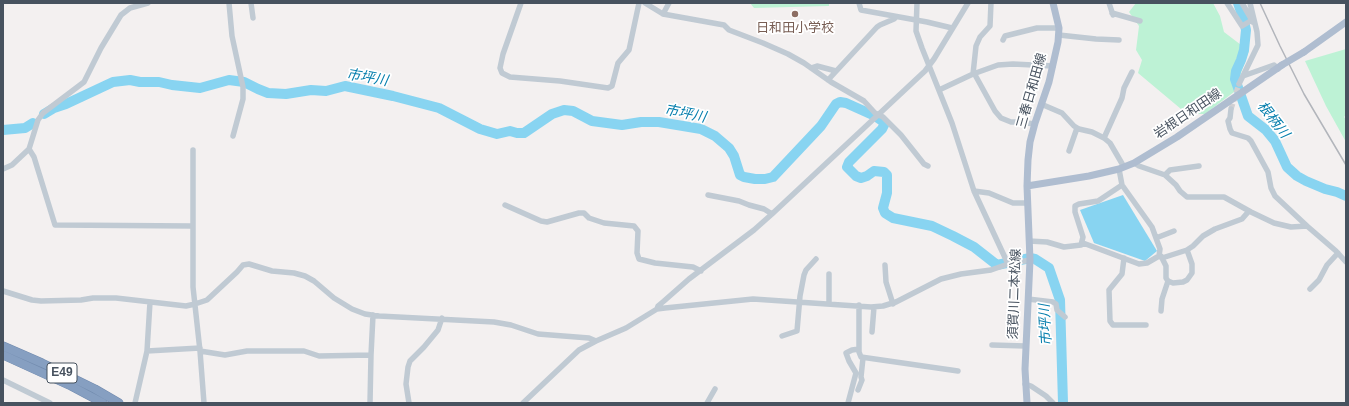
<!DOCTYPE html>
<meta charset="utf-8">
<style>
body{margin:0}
#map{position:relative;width:1349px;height:406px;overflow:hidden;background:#f3f0f0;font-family:Helvetica,sans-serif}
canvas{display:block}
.frame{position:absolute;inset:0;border:4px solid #47525f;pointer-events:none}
</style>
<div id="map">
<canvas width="1349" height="406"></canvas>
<div class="frame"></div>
</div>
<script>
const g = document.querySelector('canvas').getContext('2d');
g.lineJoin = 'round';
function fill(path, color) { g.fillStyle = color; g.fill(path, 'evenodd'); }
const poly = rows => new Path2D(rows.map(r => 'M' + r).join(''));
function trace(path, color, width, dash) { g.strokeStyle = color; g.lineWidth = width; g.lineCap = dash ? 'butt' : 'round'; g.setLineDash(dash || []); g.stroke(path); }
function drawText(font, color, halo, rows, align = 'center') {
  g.font = font + ' Helvetica,"Noto Sans JP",sans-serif'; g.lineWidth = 3.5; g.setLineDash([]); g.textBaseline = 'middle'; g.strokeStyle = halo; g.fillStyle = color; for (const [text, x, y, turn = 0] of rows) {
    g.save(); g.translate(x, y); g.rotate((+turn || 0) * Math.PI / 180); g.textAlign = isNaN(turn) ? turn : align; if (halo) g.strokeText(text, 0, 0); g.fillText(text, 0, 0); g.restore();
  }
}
fill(poly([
 [750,3,829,3,829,6,754,8],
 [1136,3,1213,3,1220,16,1224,32,1249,51,1234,92,1205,114,1199,114,1181,109,1138,73,1142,60,1136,50,1139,26,1129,12],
 [1346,49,1346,115,1344,117,1346,119,1346,142,1326,106,1305,61]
]), '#bdf2d5');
fill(poly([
 [1123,195,1157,251,1145,261,1094,243,1080,210]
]), '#88d4f1');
trace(poly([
 [1238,3,1244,21,1246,30,1244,50,1241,60,1236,71,1235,79,1248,116,1266,130,1275,141,1287,167,1297,176,1306,181,1325,189,1337,192,1346,196],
 [44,114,54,108,66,104,113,82,130,80,140,82,159,82,172,85,200,88,229,80,244,82,258,89,268,93,286,94,311,90,326,91,345,86,393,96,439,108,480,129,497,134,510,131,517,133,524,133,552,114,564,110,573,111,592,121,622,125,641,122,659,122,701,129,715,136,729,148,734,156,740,175,744,177,755,179,765,179,773,177,821,126,836,104,840,102,846,103,875,116,885,123,882,129,849,162,847,167,856,176,861,178,867,176,874,171,884,172,887,175,887,193,883,208,885,213,893,218,932,226,953,236,974,247,997,265,1030,258,1035,259,1049,268,1060,300,1063,403],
 [3,130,25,128,33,123]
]), '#88d4f1', 10);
trace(poly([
 [1231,109,1239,84]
]), '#d1d0d3', 5.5, [5.5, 3]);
const highway = poly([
 [3,346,42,363,95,389,119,403],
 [3,355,71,386,103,403]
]);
trace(highway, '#718aad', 9);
trace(poly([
 [229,3,232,36,243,87,243,99,233,136],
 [251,3,253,18],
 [521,3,503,54,500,68,502,73,510,77,560,81,608,88,612,86,618,63,629,50,639,3],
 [645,3,663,14,724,25,729,30,763,43,788,54,804,63,831,82,864,101,875,113,883,117,901,135,924,164,928,166],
 [859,3,861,10,927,22,952,28],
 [917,3,916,31,922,48,952,123,974,191,1008,264],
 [1109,3,1113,15],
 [1227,3,1242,26,1252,20],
 [1242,3,1253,22],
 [1112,13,1140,21],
 [663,14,669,3],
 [1059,35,1096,39,1119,40],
 [1003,40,1005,36,1037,28,1059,28],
 [811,68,817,66,836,71],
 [974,73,995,111,1001,118,1011,122,1019,122,1035,124],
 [973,74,976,46,980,37,990,26,991,3],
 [1243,76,1274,65,1278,69],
 [828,80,877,27,880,25,894,19,896,17],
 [1239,84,1258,45,1257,32,1250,3],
 [939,90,973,74,998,65,1013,64,1053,66],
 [1041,104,1062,113,1074,126,1079,129,1092,132,1104,138,1110,143,1124,167],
 [1231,109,1230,118,1228,121,1230,129,1232,133,1248,138,1251,141,1268,172,1271,188,1275,196,1307,226,1336,251,1346,262],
 [1104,138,1122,98,1124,88,1132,72],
 [29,149,34,157,55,225,192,226],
 [193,150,193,287,200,351,204,403],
 [1069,151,1077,128],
 [1134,163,1139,166,1165,175,1176,185,1180,191,1187,197,1224,197,1251,212,1274,223,1291,227,1307,226],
 [3,169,12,165,29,149,38,120,43,113,84,82,101,48,121,15,130,8,148,3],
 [1165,175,1170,170,1199,166],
 [974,191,989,193,1013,203,1028,203],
 [708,195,739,201,749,205,764,209,772,214],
 [505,205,541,221,547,222,579,213,584,213,589,218,604,223,634,226,638,231,637,253,639,259,655,263,693,267,701,271],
 [1156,238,1174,231],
 [1029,241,1047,242,1064,247,1081,245,1083,237,1075,212,1075,206,1079,204,1098,201,1122,185],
 [1083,243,1139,264,1147,263,1159,256,1160,249,1152,227,1122,185,1119,169],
 [1161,256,1166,266,1166,278,1168,281,1173,283,1183,282,1187,280,1192,273,1192,264,1187,250],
 [1124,258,1122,274,1109,290,1110,321,1113,325,1146,325],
 [1162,258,1187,250,1193,246,1203,236,1215,229,1242,219,1249,211],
 [885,265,886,282,893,304],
 [1310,289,1319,280,1327,265,1338,253],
 [3,291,32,300,41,301,81,300,93,298,116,298,186,306,195,304,207,300,237,272,243,265,249,264,272,271,294,273,305,276,314,281,334,298,352,309,365,314,379,316,494,322,511,325,538,334,589,338,596,341],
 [1028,299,1053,302,1056,304,1057,310,1065,317],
 [829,303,829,274],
 [859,305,859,352,861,357,958,371],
 [657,309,658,306,664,301,689,279,754,230,772,214,925,71,934,59,968,3],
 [1161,311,1162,299,1168,281],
 [872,332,874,307],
 [782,336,797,331,800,296,804,275,806,270,816,259],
 [992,345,1025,346],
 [147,351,200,348],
 [200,351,225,355,247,351,304,351,319,356,371,355],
 [3,380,50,403],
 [1025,384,1031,386,1046,396,1053,403],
 [858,390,862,380,861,377,863,358],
 [135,403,147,351,150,302],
 [370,403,371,355,373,315],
 [409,403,406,384,408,367,410,361,424,347,438,330,442,318],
 [523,403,579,350,596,341,626,328,657,309,665,308,753,299,871,307,883,306,896,302,941,279,961,274,991,270,1008,264,1030,260],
 [707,403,715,389],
 [848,403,856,373,849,361,846,353,852,350,859,349]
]), '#c0cad3', 5.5);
trace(poly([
 [1304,52,1346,22],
 [1027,186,1089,176,1119,169,1134,163,1177,137,1282,65],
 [1027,403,1025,369,1030,260,1027,186,1028,160,1030,142,1035,123,1049,82,1058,42,1059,28,1053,3]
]), '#afbdd0', 7);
trace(highway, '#869fc1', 8);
trace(poly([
 [1260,3,1280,46,1304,94,1346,165]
]), '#b2b5bb', 1.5);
trace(poly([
 [1282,65,1304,52]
]), '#afbdd0', 7);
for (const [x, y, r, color] of [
 [795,14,4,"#8d6e63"]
]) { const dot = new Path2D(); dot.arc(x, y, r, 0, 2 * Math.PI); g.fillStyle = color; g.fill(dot); trace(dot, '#fff', 1.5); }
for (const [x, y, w] of [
 [62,373,30]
]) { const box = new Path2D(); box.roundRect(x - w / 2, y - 10, w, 20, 3); g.fillStyle = '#fff'; g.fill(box); trace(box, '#47525f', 1); }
drawText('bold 12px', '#47525f', null, [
 ["E49",62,373]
]);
drawText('13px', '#785e54', '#fff', [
 ["日和田小学校",795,28]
]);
drawText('13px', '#47525f', '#fff', [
 ["三春日和田線",1032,91,-74],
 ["岩根日和田線",1188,114,-34],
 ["須賀川二本松線",1015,294,-88]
]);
drawText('italic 14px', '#057ead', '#fff', [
 ["市坪川",367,78,10],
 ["市坪川",685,114,11],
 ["根柄川",1273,120,52],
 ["市坪川",1046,325,-93]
]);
</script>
